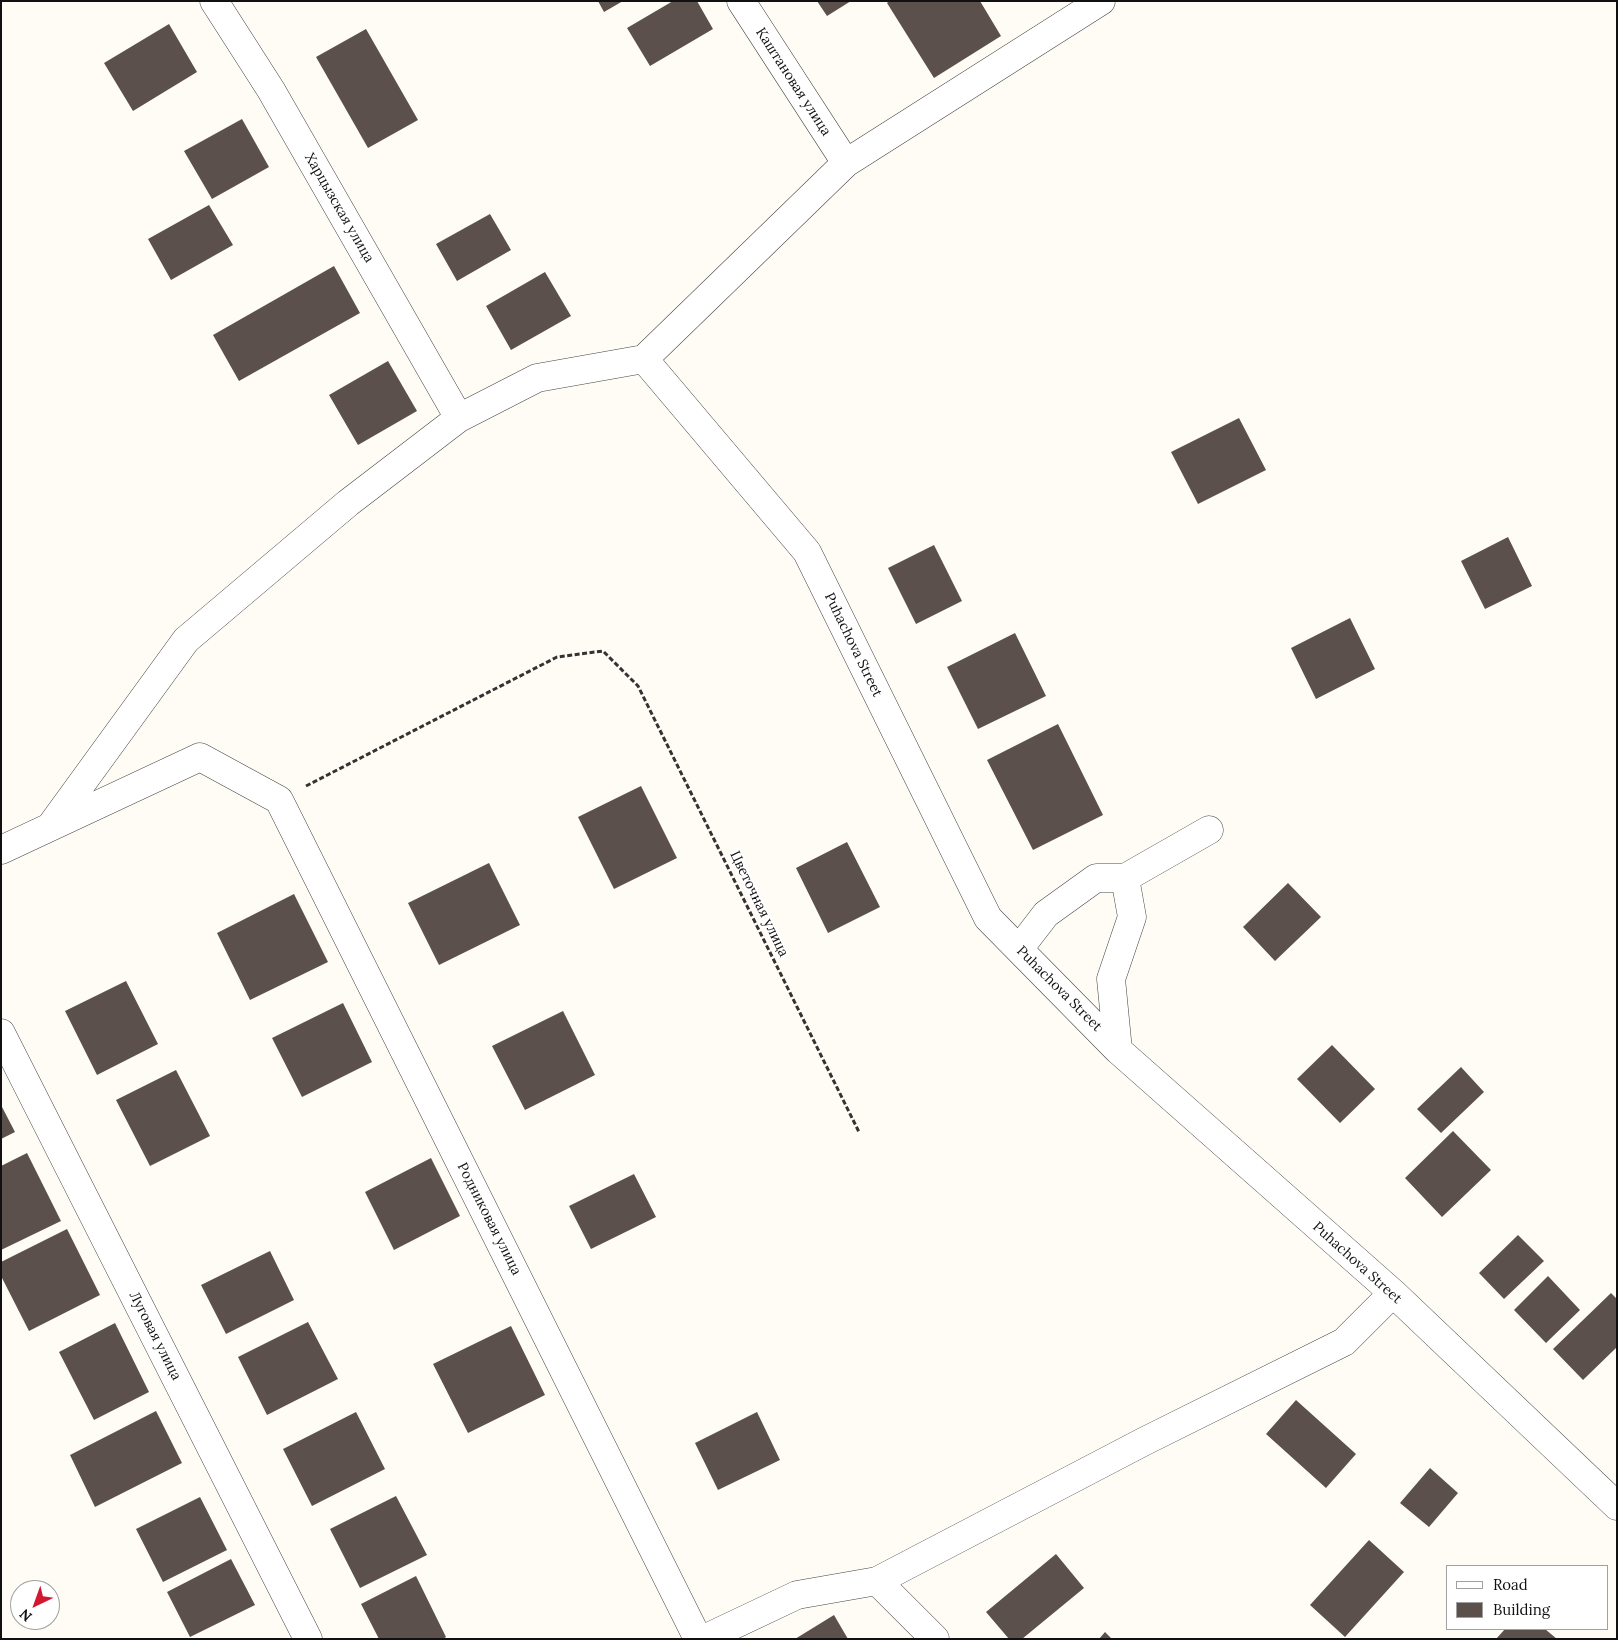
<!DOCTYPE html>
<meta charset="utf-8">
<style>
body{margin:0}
#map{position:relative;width:1618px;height:1640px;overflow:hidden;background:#fffcf5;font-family:Lora,serif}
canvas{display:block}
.frame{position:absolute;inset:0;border:2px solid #111;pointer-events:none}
.legend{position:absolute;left:1446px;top:1565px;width:162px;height:65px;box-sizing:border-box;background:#fff;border:1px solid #a0a0a0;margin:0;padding:6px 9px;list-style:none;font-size:15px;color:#111}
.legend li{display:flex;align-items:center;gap:10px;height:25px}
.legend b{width:25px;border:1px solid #a0a0a0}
.north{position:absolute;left:10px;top:1580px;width:50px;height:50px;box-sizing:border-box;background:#fff;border:1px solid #a0a0a0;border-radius:50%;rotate:222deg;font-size:14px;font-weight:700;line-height:20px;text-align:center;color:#111}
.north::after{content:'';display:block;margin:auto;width:18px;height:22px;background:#d3172f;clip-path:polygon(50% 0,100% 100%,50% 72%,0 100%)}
</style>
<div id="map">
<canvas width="1618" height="1640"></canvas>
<div class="frame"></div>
<ul class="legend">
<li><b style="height:6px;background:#fff"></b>Road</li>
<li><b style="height:14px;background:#5b504c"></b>Building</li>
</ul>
<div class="north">N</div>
</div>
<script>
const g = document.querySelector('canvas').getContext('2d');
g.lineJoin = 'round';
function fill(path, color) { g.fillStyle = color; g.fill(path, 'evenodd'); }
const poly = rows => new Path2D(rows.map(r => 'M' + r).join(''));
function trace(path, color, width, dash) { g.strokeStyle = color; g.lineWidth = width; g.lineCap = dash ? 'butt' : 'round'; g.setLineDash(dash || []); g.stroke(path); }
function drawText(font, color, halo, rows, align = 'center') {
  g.font = font + ' Lora,serif'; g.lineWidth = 5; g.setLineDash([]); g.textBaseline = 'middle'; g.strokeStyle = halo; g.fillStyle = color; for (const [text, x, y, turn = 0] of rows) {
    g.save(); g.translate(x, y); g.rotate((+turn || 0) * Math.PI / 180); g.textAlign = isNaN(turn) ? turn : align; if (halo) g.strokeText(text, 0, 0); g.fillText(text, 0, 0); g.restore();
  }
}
fill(poly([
 [598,1,623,1,604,12],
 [673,1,697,1,713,29,650,66,627,28],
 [817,1,851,1,827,16],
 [889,1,980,1,1001,36,934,78,887,3],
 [169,24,197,72,133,111,104,63],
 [366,29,418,120,368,148,316,57],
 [242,119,269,167,212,199,184,151],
 [209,205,233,245,171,280,148,239],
 [490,214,511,250,457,281,436,244],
 [334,266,360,313,239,381,213,335],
 [545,272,571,316,511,350,486,306],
 [388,361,417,411,358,445,329,395],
 [1239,418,1266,470,1198,504,1171,452],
 [1508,537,1532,586,1485,609,1461,561],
 [934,545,962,601,916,624,888,568],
 [1350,618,1375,669,1316,699,1291,648],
 [1015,633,1046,696,978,729,947,667],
 [1058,724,1103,815,1033,850,987,760],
 [641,786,677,858,614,889,578,817],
 [847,842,880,907,828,933,796,868],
 [489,863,520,925,439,965,408,903],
 [1288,883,1321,917,1275,961,1243,927],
 [294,894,328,962,250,1000,217,933],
 [126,981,158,1044,97,1075,65,1011],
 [343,1003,372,1062,302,1097,272,1038],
 [563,1011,595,1075,525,1110,492,1046],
 [1332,1045,1375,1089,1340,1123,1297,1079],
 [1461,1067,1484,1092,1441,1133,1417,1109],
 [176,1070,210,1136,150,1166,116,1100],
 [1,1105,15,1132,1,1139],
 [1453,1131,1491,1170,1442,1217,1405,1178],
 [27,1153,61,1221,1,1250,1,1166],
 [431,1158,460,1216,394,1250,365,1192],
 [634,1174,656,1217,591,1249,569,1206],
 [67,1229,100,1295,29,1331,1,1276,1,1262],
 [1518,1235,1544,1261,1504,1299,1479,1273],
 [270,1251,294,1300,226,1334,201,1285],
 [1548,1276,1580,1310,1546,1343,1514,1310],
 [1611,1293,1617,1299,1617,1347,1583,1380,1553,1349],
 [308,1322,338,1379,267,1415,238,1357],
 [115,1323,149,1392,94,1420,59,1352],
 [511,1326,545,1395,468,1433,433,1364],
 [1296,1400,1356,1454,1326,1488,1266,1434],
 [156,1411,182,1463,95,1507,70,1455],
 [356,1412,385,1469,312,1506,283,1449],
 [757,1412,780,1460,718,1490,695,1443],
 [1430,1468,1458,1493,1429,1527,1400,1503],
 [396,1496,427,1555,360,1588,330,1529],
 [200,1497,227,1550,163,1582,136,1529],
 [1369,1540,1404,1572,1345,1637,1310,1605],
 [1056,1554,1084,1588,1022,1639,1009,1639,986,1612],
 [231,1559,255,1605,190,1637,167,1592],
 [416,1576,446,1637,443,1639,379,1639,361,1604],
 [834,1615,848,1639,795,1639],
 [1505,1629,1545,1629,1557,1639,1496,1639],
 [1105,1632,1112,1639,1099,1639]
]), '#5b504c');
const minor = poly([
 [214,1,271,90,459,418],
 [741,1,846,163],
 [644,359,807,552,988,918,1118,1050,1393,1293,1617,1506],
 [50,827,186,640,348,503,459,418,537,378,644,359,846,163,1101,1],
 [1,850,200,757,279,800,698,1639],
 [1125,878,1209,830],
 [1019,949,1046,914,1096,878,1125,878,1132,917,1111,979,1118,1050],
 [1,1033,308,1639],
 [877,1581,935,1639],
 [704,1639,797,1595,877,1581,1145,1441,1344,1342,1393,1293]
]);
trace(minor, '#444', 29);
trace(poly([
 [306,786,557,657,603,651,638,686,859,1132]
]), '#333', 3, [5, 2.5]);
trace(minor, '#fff', 28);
drawText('14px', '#111', '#fff', [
 ["Каштановая улица",793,82,57],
 ["Харцызская улица",339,208,60],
 ["Puhachova Street",853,645,64],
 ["Цветочная улица",759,904,64],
 ["Puhachova Street",1059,989,45],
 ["Родниковая улица",489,1219,63],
 ["Puhachova Street",1357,1263,42],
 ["Луговая улица",155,1336,63]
]);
</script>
